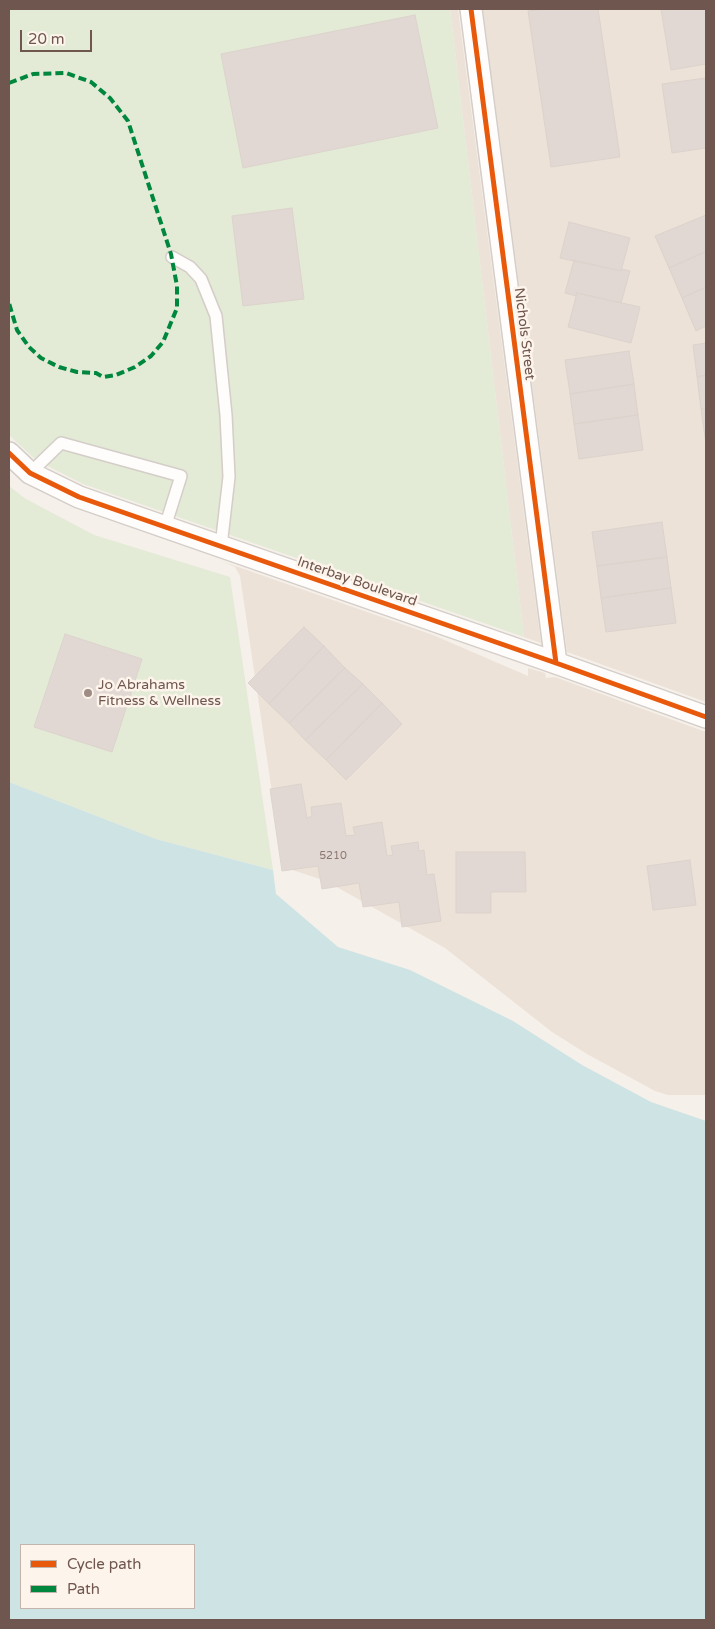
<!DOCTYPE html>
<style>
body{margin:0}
#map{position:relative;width:715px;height:1629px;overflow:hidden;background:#f5f0ea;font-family:"Varela Round",sans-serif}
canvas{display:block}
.frame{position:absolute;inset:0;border:10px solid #6f564e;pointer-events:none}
.legend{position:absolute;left:20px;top:1544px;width:175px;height:65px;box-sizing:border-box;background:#fdf4eb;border:1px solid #c4b5ac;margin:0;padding:6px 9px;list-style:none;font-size:15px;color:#6f564e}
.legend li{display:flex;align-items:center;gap:10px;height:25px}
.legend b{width:25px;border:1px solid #c4b5ac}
.scale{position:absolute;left:20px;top:30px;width:72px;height:22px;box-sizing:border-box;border:2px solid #6f564e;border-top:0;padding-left:6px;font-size:15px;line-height:18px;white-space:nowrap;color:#6f564e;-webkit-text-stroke:4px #fdf4eb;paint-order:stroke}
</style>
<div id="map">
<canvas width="715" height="1629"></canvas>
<div class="frame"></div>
<ul class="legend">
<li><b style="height:6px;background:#e8590c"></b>Cycle path</li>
<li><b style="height:6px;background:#00873e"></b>Path</li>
</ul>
<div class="scale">20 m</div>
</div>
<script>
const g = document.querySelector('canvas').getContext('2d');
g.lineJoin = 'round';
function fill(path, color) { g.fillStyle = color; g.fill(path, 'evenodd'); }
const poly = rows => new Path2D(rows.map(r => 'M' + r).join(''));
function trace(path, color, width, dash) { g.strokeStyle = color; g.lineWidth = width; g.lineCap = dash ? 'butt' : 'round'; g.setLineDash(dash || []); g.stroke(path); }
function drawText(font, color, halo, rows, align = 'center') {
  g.font = font + ' "Varela Round",sans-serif'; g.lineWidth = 5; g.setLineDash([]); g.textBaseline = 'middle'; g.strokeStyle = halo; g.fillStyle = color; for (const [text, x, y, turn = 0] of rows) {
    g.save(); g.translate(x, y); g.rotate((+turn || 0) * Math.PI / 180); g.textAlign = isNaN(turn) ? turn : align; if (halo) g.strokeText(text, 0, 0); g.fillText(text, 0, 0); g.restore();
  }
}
fill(poly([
 [450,9,458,9,541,643,524,637],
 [483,9,706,9,706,702,567,652],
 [221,561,433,635,528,676,528,668,545,673,546,678,555,677,706,732,706,1095,668,1095,655,1091,587,1054,552,1032,445,948,326,881,283,867,240,576,235,567]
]), '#ede2d8');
fill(poly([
 [9,9,450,9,524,637,83,484,36,460,9,435],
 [9,486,26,499,94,535,230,577,273,870,156,839,9,782]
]), '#e3ead6');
fill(poly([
 [9,782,156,839,273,870,276,894,338,947,410,970,513,1021,582,1065,651,1102,706,1121,706,1620,9,1620],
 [21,1545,194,1545,194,1608,21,1608]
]), '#cee3e3');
const building = poly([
 [545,9,598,9,620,157,551,167,528,11,545,9],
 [661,9,706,9,706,64,671,70,661,9],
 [415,15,438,128,243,168,221,54,415,15],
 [706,78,706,148,672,153,662,84,706,78],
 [292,208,304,299,243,306,232,216,292,208],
 [706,215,706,251,669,268,655,236,706,215],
 [569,222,630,238,621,271,560,258,569,222],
 [706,252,706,287,682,298,669,268,706,252],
 [574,260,621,271,622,269,630,271,621,303,577,293,576,296,565,293,574,260],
 [706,287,706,326,696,331,682,298,706,287],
 [577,293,640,307,631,343,568,327,577,293],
 [706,343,706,375,697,377,693,345,706,343],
 [629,351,634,384,570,394,565,360,629,351],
 [706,375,706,408,701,409,697,377,706,375],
 [634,384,638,415,574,424,570,394,634,384],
 [706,408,706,444,701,409,706,408],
 [638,415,643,450,579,459,574,424,638,415],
 [662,522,667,557,597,566,592,532,662,522],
 [667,557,671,588,601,598,597,566,667,557],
 [671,588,676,623,606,632,601,598,671,588],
 [304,627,324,646,269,704,248,683,304,627],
 [65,634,142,659,112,752,34,727,65,634],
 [324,646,345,668,289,723,269,704,324,646],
 [345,668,363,684,305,740,289,723,345,668],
 [363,684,382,703,326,760,305,740,363,684],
 [382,703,402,724,346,780,326,760,382,703],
 [301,784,307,818,312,816,311,807,341,803,346,836,355,835,353,827,382,822,387,856,393,855,391,846,418,842,419,851,424,850,427,875,434,874,441,921,402,927,399,902,363,907,359,883,322,889,318,866,282,871,270,789,301,784],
 [456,852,525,852,526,892,491,892,491,913,456,913,456,852],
 [690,860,696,905,653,910,647,866,690,860]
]);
fill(building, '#e1d8d3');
trace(building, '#ddd3cd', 1);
const lane = poly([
 [172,257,190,267,201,279,216,316,226,415,229,477,221,546],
 [30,473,61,443,181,476,165,527]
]);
const street = poly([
 [471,9,556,663],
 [9,453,30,473,79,497,556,663,706,717]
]);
trace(lane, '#d4cdc8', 14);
trace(street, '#d4cdc8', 24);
trace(lane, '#fefdfc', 11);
trace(street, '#fefdfc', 21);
trace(poly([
 [9,83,33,74,66,73,91,82,110,98,128,121,171,254,177,286,177,308,163,342,151,356,135,367,116,375,103,377,96,373,77,372,59,367,41,358,29,347,17,330,9,303]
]), '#00873e', 4, [8, 4]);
trace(poly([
 [471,9,556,663],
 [9,453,30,473,79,497,556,663,706,717]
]), '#e8590c', 5);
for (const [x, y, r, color] of [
 [88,693,5,"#9e8c85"]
]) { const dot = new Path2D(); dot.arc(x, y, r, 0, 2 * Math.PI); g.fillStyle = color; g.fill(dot); trace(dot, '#fdf4eb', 2); }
drawText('11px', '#8d7871', null, [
 ["5210",333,856]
]);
drawText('14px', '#6f564e', '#fdf4eb', [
 ["Nichols Street",524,334,83],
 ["Interbay Boulevard",357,582,19]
]);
drawText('14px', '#6f564e', '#fdf4eb', [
 ["Jo Abrahams",98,685],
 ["Fitness & Wellness",98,701]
], 'left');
</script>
